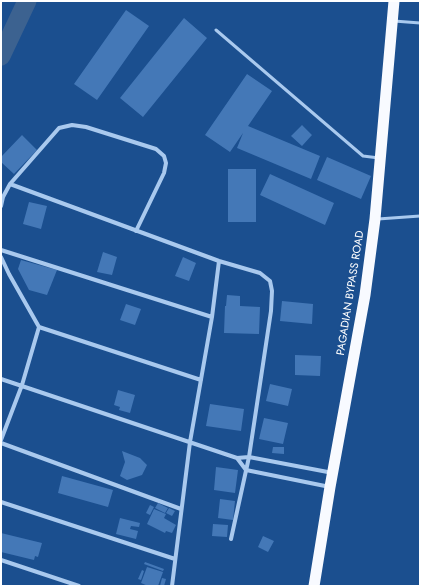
<!DOCTYPE html>
<style>
body{margin:0}
#map{position:relative;width:421px;height:587px;overflow:hidden;background:#1b4f8f;font-family:Jost,sans-serif}
canvas{display:block}
.frame{position:absolute;inset:0;border:2px solid #fff;pointer-events:none}
</style>
<div id="map">
<canvas width="421" height="587"></canvas>
<div class="frame"></div>
</div>
<script>
const g = document.querySelector('canvas').getContext('2d');
g.lineJoin = 'round';
const poly = rows => new Path2D(rows.map(r => 'M' + r).join(''));
function trace(path, color, width, dash) { g.strokeStyle = color; g.lineWidth = width; g.lineCap = dash ? 'butt' : 'round'; g.setLineDash(dash || []); g.stroke(path); }
function fill(path, color) { g.fillStyle = color; g.fill(path, 'evenodd'); }
function drawText(font, color, halo, rows, align = 'center') {
  g.font = font + ' Jost,sans-serif'; g.lineWidth = 3.5; g.setLineDash([]); g.textBaseline = 'middle'; g.strokeStyle = halo; g.fillStyle = color; for (const [text, x, y, turn = 0] of rows) {
    g.save(); g.translate(x, y); g.rotate((+turn || 0) * Math.PI / 180); g.textAlign = isNaN(turn) ? turn : align; if (halo) g.strokeText(text, 0, 0); g.fillText(text, 0, 0); g.restore();
  }
}
trace(poly([
 [1,56,27,1]
]), '#3c6290', 19);
fill(poly([
 [126,10,149,26,97,100,74,84],
 [184,18,207,38,143,117,120,98],
 [247,74,272,91,248,126,320,156,311,179,237,148,243,133,230,152,205,135],
 [302,125,312,135,302,146,291,136],
 [22,135,37,150,14,174,1,162,1,157],
 [327,157,371,176,361,199,317,180],
 [228,169,256,169,256,222,228,222],
 [270,174,334,203,325,225,260,195],
 [29,202,47,206,41,229,23,224],
 [103,252,117,257,112,275,97,272],
 [183,257,196,263,189,281,175,276],
 [21,260,57,270,47,295,29,290,18,269],
 [227,295,240,296,240,306,260,307,259,334,224,333,225,306,226,306],
 [282,301,313,304,312,324,280,321],
 [126,304,141,309,135,325,120,320],
 [295,355,321,356,320,376,295,375],
 [270,384,292,389,288,406,266,401],
 [118,390,135,395,130,413,119,410,120,407,114,405],
 [210,404,244,409,241,431,206,426],
 [264,418,288,423,283,444,259,439],
 [273,447,284,447,284,454,272,453],
 [122,451,140,458,147,465,142,475,127,480,120,476,125,462],
 [216,467,238,470,235,493,214,490],
 [62,476,113,490,108,507,58,493],
 [220,499,235,501,233,520,218,518],
 [158,503,168,508,165,513,155,508],
 [150,505,154,507,150,515,146,513],
 [169,508,175,511,172,516,166,513],
 [154,509,166,514,164,518,176,525,172,533,166,531,165,533,147,524],
 [120,518,140,523,139,527,131,526,130,529,138,531,136,539,116,534],
 [213,524,228,525,227,537,212,536],
 [1,533,42,543,38,557,35,556,34,560,1,552],
 [263,536,274,541,268,552,258,547],
 [145,562,164,569,163,571,144,564],
 [147,567,163,572,158,586,148,586,141,583],
 [142,570,144,571,141,580,138,579],
 [162,578,166,579,164,586,160,586]
]), '#4478b7');
trace(poly([
 [394,21,420,23],
 [216,30,363,156,379,158],
 [378,219,420,216]
]), '#a9c9ee', 3);
trace(poly([
 [10,184,219,261,260,273,270,281,272,291,271,311,249,457,231,539],
 [1,206,3,197,10,184,59,128,72,125,86,127,156,149,164,156,166,163,164,173,136,231],
 [1,250,212,317],
 [1,257,9,274,39,327,22,385,1,440],
 [39,327,201,380],
 [1,379,237,458,249,457,333,473],
 [1,443,181,509],
 [237,458,246,470,330,487],
 [1,502,175,559],
 [1,560,79,586],
 [172,586,190,442,212,317,219,261]
]), '#a9c9ee', 4);
trace(poly([
 [314,586,330,487,365,295,375,219,394,1]
]), '#f8faff', 11);
drawText('11px', '#fff', '#1b4f8f', [
 ["PAGADIAN BYPASS ROAD",351,293,-81]
]);
</script>
